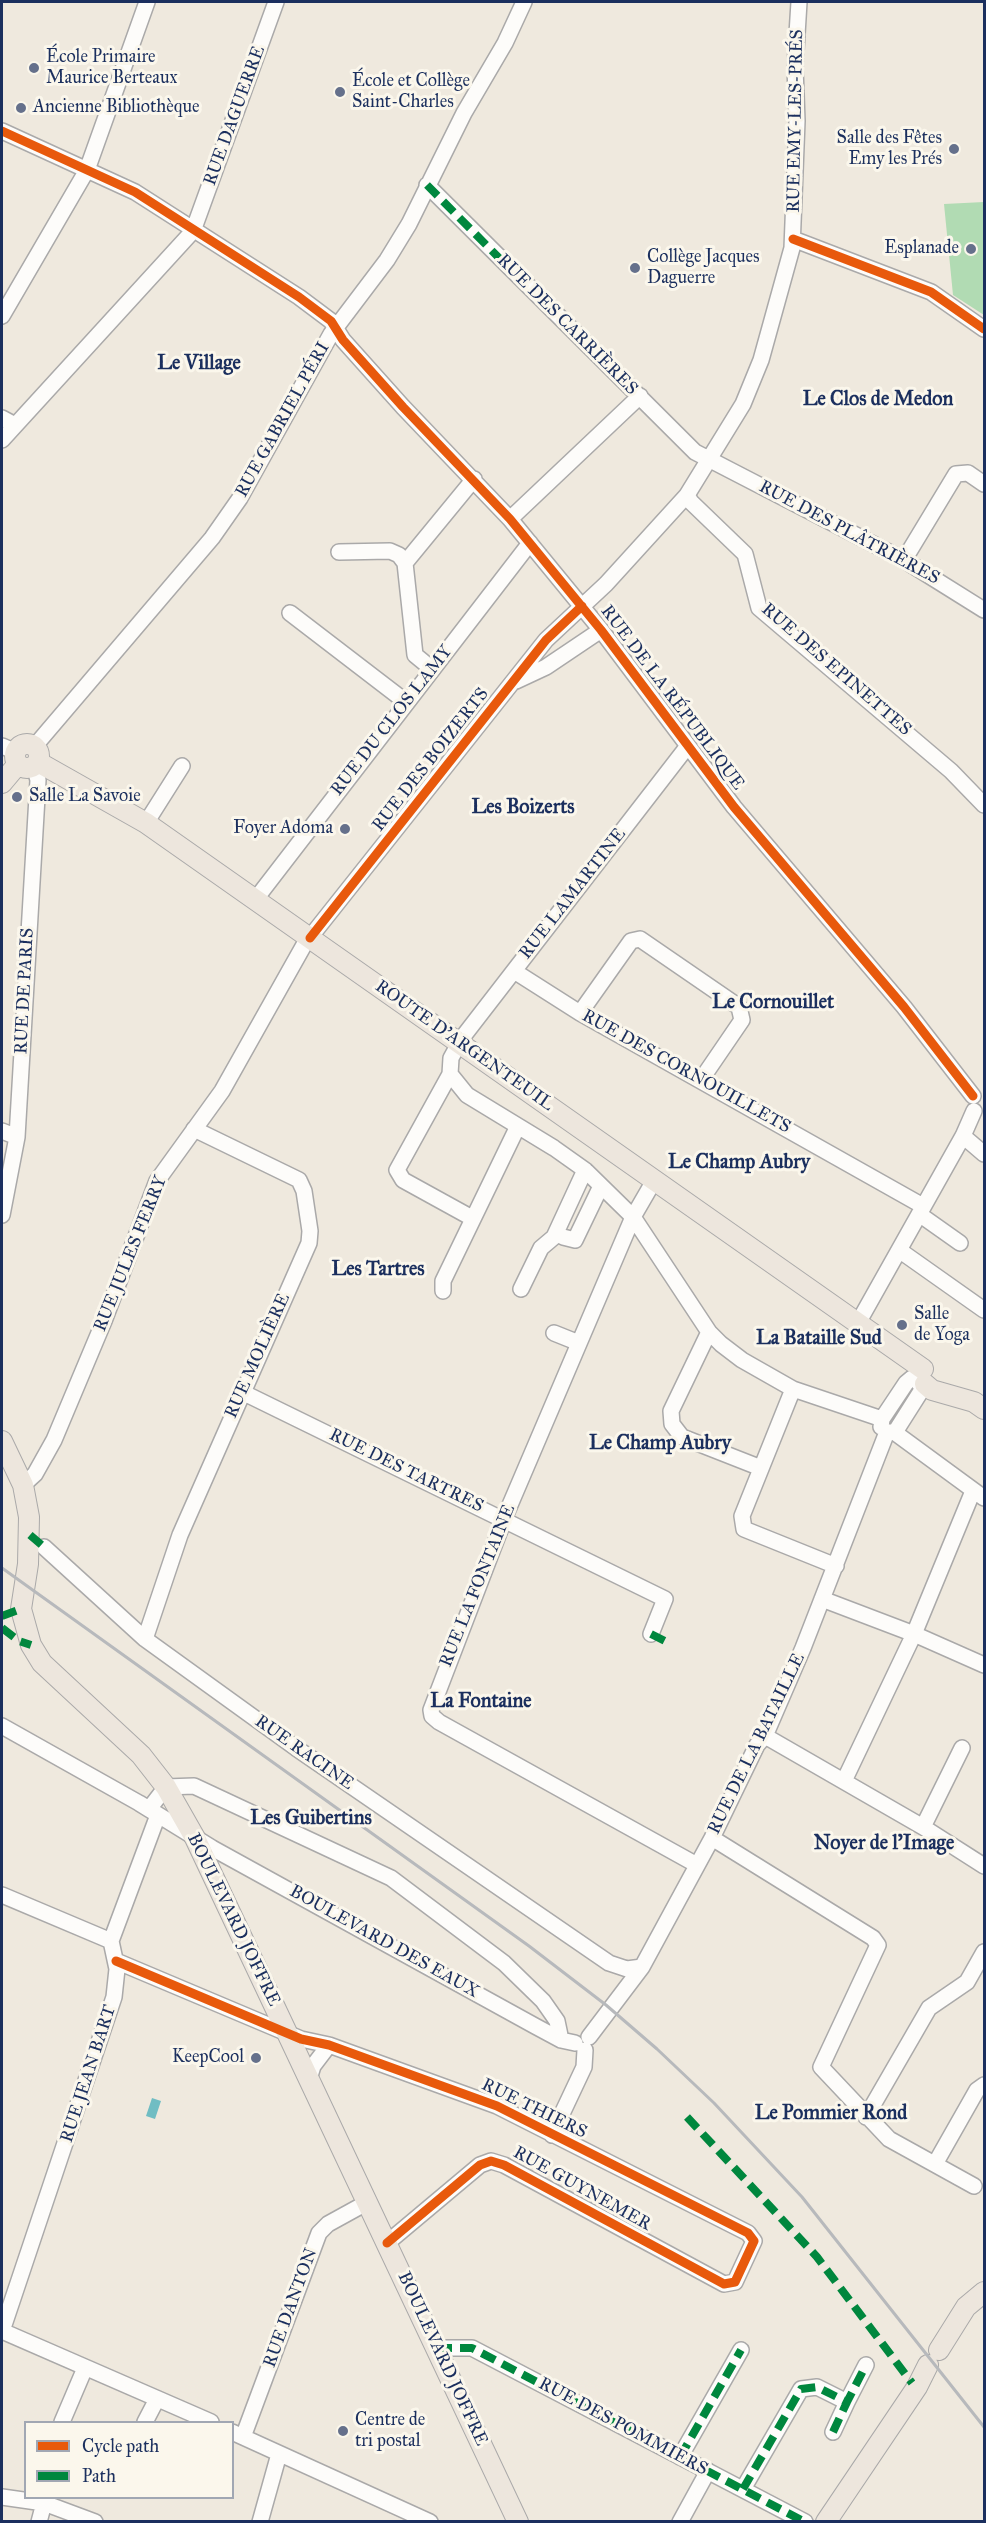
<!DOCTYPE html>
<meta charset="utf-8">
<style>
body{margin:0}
#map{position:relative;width:986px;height:2523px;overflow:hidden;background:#efe9de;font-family:"IM FELL Great Primer",serif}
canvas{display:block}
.frame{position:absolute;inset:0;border:3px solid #1b2f5e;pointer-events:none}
.legend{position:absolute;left:24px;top:2421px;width:210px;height:78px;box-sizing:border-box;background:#fbf7ec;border:2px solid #a1a7b3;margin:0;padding:8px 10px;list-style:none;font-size:18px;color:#1b2f5e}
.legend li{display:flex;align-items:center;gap:12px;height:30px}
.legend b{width:30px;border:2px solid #a1a7b3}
</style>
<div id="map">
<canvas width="986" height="2523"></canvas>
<div class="frame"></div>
<ul class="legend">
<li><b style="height:8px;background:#e8590c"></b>Cycle path</li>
<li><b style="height:8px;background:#00873e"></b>Path</li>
</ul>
</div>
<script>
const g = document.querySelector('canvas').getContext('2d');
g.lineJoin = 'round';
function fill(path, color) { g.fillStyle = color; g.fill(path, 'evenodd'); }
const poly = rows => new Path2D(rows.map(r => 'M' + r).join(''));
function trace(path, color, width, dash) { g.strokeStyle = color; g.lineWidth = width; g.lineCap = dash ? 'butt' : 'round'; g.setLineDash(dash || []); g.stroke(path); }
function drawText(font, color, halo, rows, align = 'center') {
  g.font = font + ' "IM FELL Great Primer",serif'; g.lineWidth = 6; g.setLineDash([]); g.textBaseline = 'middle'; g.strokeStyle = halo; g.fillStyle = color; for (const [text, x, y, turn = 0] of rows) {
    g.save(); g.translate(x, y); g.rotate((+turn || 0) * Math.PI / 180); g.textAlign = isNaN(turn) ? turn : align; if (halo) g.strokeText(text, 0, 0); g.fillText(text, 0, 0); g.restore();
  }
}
fill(poly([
 [984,202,984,315,953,295,944,204]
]), '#b1dbb3');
fill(poly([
 [152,2098,161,2101,155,2119,146,2116]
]), '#70bdc3');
const minor = poly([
 [2,131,135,192,299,297,331,321,343,340,403,407,510,519,601,630,734,807,904,1007,973,1096],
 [427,185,695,452,904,560,984,610],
 [793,239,931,292,984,329],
 [2,316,87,170,147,2],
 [2,418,15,425],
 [2,440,193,231,276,2],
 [687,495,691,502,745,554,759,608,951,771,984,805],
 [510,519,640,396],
 [339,552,390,551,399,555,405,563],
 [904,560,956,474,968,473,984,484],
 [290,613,406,702],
 [432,669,415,655,405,563,474,479],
 [516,681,546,667,601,630],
 [2,746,16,752],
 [34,747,212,538,240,498,331,334,387,260,409,224,464,113,505,43,524,2],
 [687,747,462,1038,451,1058,450,1074,467,1095,554,1148,585,1170,633,1217,709,1332,721,1344,742,1360,793,1389,882,1419],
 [146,823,182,766],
 [255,900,530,543],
 [514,971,580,1013,923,1206],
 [580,1013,631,941,640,939,739,1007,742,1020,701,1080],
 [450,1074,397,1170,403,1180,472,1218],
 [2,1131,17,1137],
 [963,1136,984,1154],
 [655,1179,633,1217,507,1512,431,1710,432,1716,439,1722,697,1865],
 [919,1214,960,1243],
 [2,1215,17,1137,38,780,34,766],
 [563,1237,575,1240,601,1186],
 [899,1250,984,1310],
 [521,1289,541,1248,554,1237,585,1170],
 [443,1291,443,1281,518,1126],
 [858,1323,963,1136,974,1111],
 [709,1332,671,1411,672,1424,682,1437,761,1468],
 [554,1333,579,1343],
 [793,1389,742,1516,744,1529,836,1566],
 [242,1392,665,1599,651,1634],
 [881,1427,882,1419,906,1383,912,1378],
 [887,1432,894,1432,897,1429,923,1388,920,1385],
 [894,1432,984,1498],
 [23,1485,35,1474,54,1440,104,1321,157,1181,222,1091,304,945,546,640,606,584,687,495,743,404,761,360,792,248,797,121,795,67,799,2],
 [44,1547,145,1639,296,1748,609,1963,627,1969,642,1967],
 [822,1599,914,1634,984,1665],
 [145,1639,180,1535,309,1243,310,1231,304,1191,299,1180,194,1129],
 [2,1726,139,1803,212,1848,535,2026,561,2040,575,2043],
 [765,1736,923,1827,984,1866],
 [844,1781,914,1634,973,1491],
 [149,1809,166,1787,194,1786,391,1878,504,1963,543,2001,557,2021,561,2040],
 [923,1827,962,1748],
 [712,1838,873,1938,878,1945,821,2067,889,2139,974,2186],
 [2,1895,111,1941],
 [116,1961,301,2039,329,2045,497,2106,748,2233,754,2241,735,2282,724,2284,504,2165,491,2161,480,2165,387,2243],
 [589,2037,642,1967,712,1838,757,1745,765,1736,803,1648,887,1432],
 [309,2079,313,2066,329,2045],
 [866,2117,929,2008,967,1982,984,1952],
 [552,2135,584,2067,585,2050],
 [935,2164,977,2090,984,2085],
 [2,2331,114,1997,117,1969,111,1941,158,1815],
 [2,2331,211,2422],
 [437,2348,472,2348,805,2522],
 [62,2422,85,2368],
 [145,2422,157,2399],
 [232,2432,430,2522],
 [833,2432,847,2402],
 [243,2437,319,2233,328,2224,368,2202],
 [680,2457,741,2350],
 [743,2489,801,2389,817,2387,847,2402,866,2365],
 [2,2497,44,2503,95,2522],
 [39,2522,44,2503],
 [260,2522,279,2454],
 [680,2522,708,2471]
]);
const major = poly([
 '15 756a12 12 0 1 1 24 0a12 12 0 1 1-24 0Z',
 [38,762,146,823,923,1369],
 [2,783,18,764],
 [925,1384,932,1390,974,1402,984,1409],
 [2,1441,23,1485,29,1517,28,1564,21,1609,31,1645,42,1663,141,1755,166,1787,195,1838,518,2522],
 [939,2350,966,2307,984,2292],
 [826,2522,917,2387,928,2365]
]);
trace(minor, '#aaa9a9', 18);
trace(major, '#aaa9a9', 22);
trace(minor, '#fdfcfa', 15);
trace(major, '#ede6dd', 20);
trace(poly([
 [2,1568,529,1946,606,2005,657,2049,714,2103,802,2197,984,2427]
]), '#b7b9bc', 3);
trace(poly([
 [427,185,511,270],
 [30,1535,44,1547],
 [2,1616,21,1609],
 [2,1628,19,1641,31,1645],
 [651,1634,671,1644],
 [687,2117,817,2257,912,2383],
 [437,2348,472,2348,805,2522],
 [833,2432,847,2402],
 [680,2457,741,2350],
 [743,2489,801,2389,817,2387,847,2402,866,2365]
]), '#00873e', 8, [15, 8]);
trace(poly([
 [2,131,135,192,299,297,331,321,343,340,403,407,510,519,601,630,734,807,904,1007,973,1096],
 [793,239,931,292,984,329],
 [310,938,546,640,582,606],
 [116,1961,301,2039,329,2045,497,2106,748,2233,754,2241,735,2282,724,2284,504,2165,491,2161,480,2165,387,2243]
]), '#e8590c', 9);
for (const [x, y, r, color] of [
 [34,68,6,"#65708b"],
 [340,92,6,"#65708b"],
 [21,108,6,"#65708b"],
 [954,149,6,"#65708b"],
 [971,249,6,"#65708b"],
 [635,268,6,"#65708b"],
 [17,797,6,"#65708b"],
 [345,829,6,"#65708b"],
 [902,1325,6,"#65708b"],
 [256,2058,6,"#65708b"],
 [343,2431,6,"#65708b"]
]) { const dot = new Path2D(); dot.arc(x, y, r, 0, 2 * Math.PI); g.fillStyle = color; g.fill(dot); trace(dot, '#fbf7ec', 2); }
drawText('18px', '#1b2f5e', '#fbf7ec', [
 ["École Primaire",46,58],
 ["Maurice Berteaux",46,79],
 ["École et Collège",352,82],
 ["Saint-Charles",352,103],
 ["Ancienne Bibliothèque",33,108],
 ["Salle des Fêtes",942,139,"right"],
 ["Emy les Prés",942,160,"right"],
 ["Esplanade",959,249,"right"],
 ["Collège Jacques",647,258],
 ["Daguerre",647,279],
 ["Salle La Savoie",29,797],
 ["Foyer Adoma",333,829,"right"],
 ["Salle",914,1315],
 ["de Yoga",914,1336],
 ["KeepCool",244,2058,"right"],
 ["Centre de",355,2421],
 ["tri postal",355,2442]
], 'left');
drawText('18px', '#1b2f5e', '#fbf7ec', [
 ["RUE DAGUERRE",235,116,-70],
 ["RUE EMY-LES-PRÉS",796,121,-89],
 ["RUE DES CARRIÈRES",567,325,45],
 ["RUE GABRIEL PÉRI",283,420,-61],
 ["RUE DES PLÂTRIÈRES",849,533,28],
 ["RUE DES EPINETTES",836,670,41],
 ["RUE DE LA RÉPUBLIQUE",672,698,53],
 ["RUE DU CLOS LAMY",392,721,-52],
 ["RUE DES BOIZERTS",431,760,-52],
 ["RUE LAMARTINE",573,894,-52],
 ["RUE DE PARIS",25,991,-87],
 ["ROUTE D'ARGENTEUIL",464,1046,35],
 ["RUE DES CORNOUILLETS",686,1072,29],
 ["RUE JULES FERRY",131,1254,-68],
 ["RUE MOLIÈRE",258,1356,-66],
 ["RUE DES TARTRES",406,1471,26],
 ["RUE LA FONTAINE",478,1586,-68],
 ["RUE DE LA BATAILLE",757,1744,-64],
 ["RUE RACINE",304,1753,35],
 ["BOULEVARD JOFFRE",233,1920,64],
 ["BOULEVARD DES EAUX",384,1942,29],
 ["RUE JEAN BART",89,2074,-72],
 ["RUE THIERS",534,2109,26],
 ["RUE GUYNEMER",582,2189,29],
 ["RUE DANTON",291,2308,-70],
 ["BOULEVARD JOFFRE",442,2359,65],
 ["RUE DES POMMIERS",623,2427,28]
]);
drawText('bold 20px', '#1b2f5e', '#fbf7ec', [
 ["Le Village",199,364],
 ["Le Clos de Medon",878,400],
 ["Les Boizerts",523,808],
 ["Le Cornouillet",773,1003],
 ["Le Champ Aubry",739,1163],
 ["Les Tartres",378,1270],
 ["La Bataille Sud",819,1339],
 ["Le Champ Aubry",660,1444],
 ["La Fontaine",481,1702],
 ["Les Guibertins",311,1819],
 ["Noyer de l'Image",884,1844],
 ["Le Pommier Rond",831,2114]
]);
</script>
